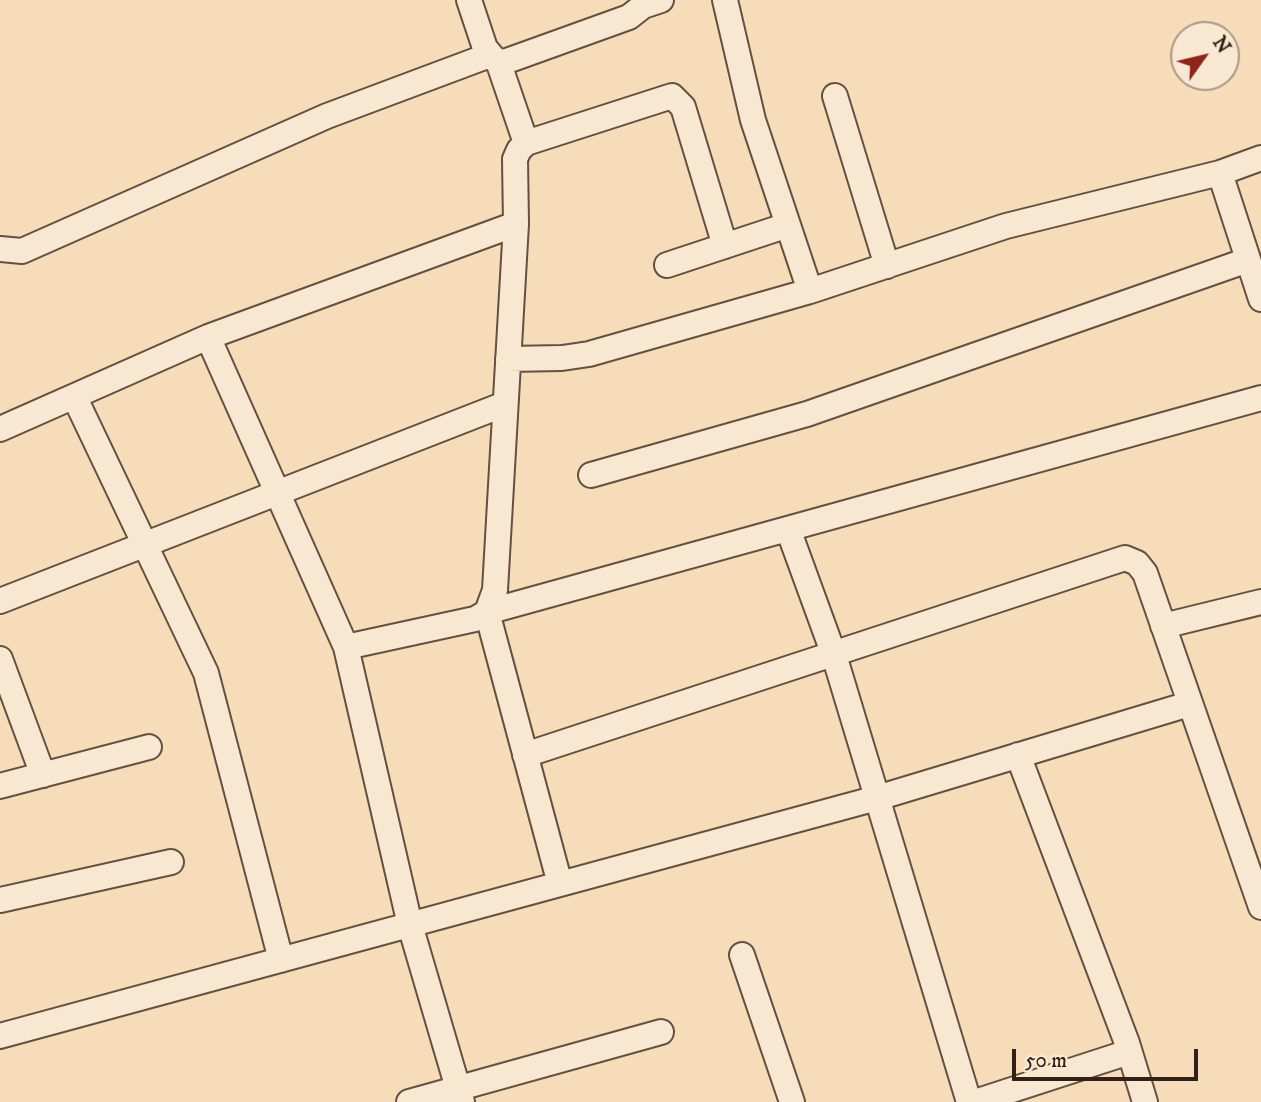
<!DOCTYPE html>
<style>
body{margin:0}
#map{position:relative;width:1261px;height:1102px;overflow:hidden;background:#f6dcb8;font-family:"IM FELL DW Pica",serif}
canvas{display:block}
.north{position:absolute;left:1170px;top:21px;width:70px;height:70px;box-sizing:border-box;background:#f9e8d1;border:2px solid #aa9887;border-radius:50%;rotate:56deg;font-size:19px;font-weight:700;line-height:28px;text-align:center;color:#332119}
.north::after{content:'';display:block;margin:auto;width:24px;height:32px;background:#8f2418;clip-path:polygon(50% 0,100% 100%,50% 72%,0 100%)}
.scale{position:absolute;left:1012px;top:1049px;width:186px;height:32px;box-sizing:border-box;border:4px solid #332119;border-top:0;padding-left:9px;font-size:21px;line-height:24px;white-space:nowrap;color:#332119;-webkit-text-stroke:5px #f9e8d1;paint-order:stroke}
</style>
<div id="map">
<canvas width="1261" height="1102"></canvas>
<div class="north">N</div>
<div class="scale">50 m</div>
</div>
<script>
const g = document.querySelector('canvas').getContext('2d');
g.lineJoin = 'round';
const poly = rows => new Path2D(rows.map(r => 'M' + r).join(''));
function trace(path, color, width, dash) { g.strokeStyle = color; g.lineWidth = width; g.lineCap = dash ? 'butt' : 'round'; g.setLineDash(dash || []); g.stroke(path); }
const minor = poly([
 [469,0,485,48,495,60,504,62,629,17,643,6,661,0],
 [725,0,753,120,810,291],
 [498,61,526,143],
 [835,96,887,266],
 [1220,173,1261,299],
 [0,249,22,251,327,116,490,55],
 [667,265,788,225],
 [208,337,346,647,410,925,462,1102],
 [508,359,562,358,589,354,810,291,1006,226,1220,173,1261,158],
 [75,398,206,673,281,960],
 [0,429,208,337,516,224],
 [591,475,807,414,1248,260],
 [788,529,834,655,969,1102],
 [0,601,505,404],
 [1163,626,1261,602],
 [346,647,475,619,487,612,495,590,516,224,515,159,519,150,526,143,672,96,683,107,725,246],
 [0,659,43,775],
 [525,755,1125,558,1137,563,1145,573,1261,907],
 [1018,755,1127,1043,1145,1102],
 [0,786,149,747],
 [560,884,487,612,1261,398],
 [0,900,171,862],
 [742,955,792,1102],
 [0,1036,877,798,1189,704],
 [409,1102,661,1032],
 [975,1102,1129,1052]
]);
trace(minor, '#645041', 28);
trace(minor, '#f9e8d1', 24);
</script>
